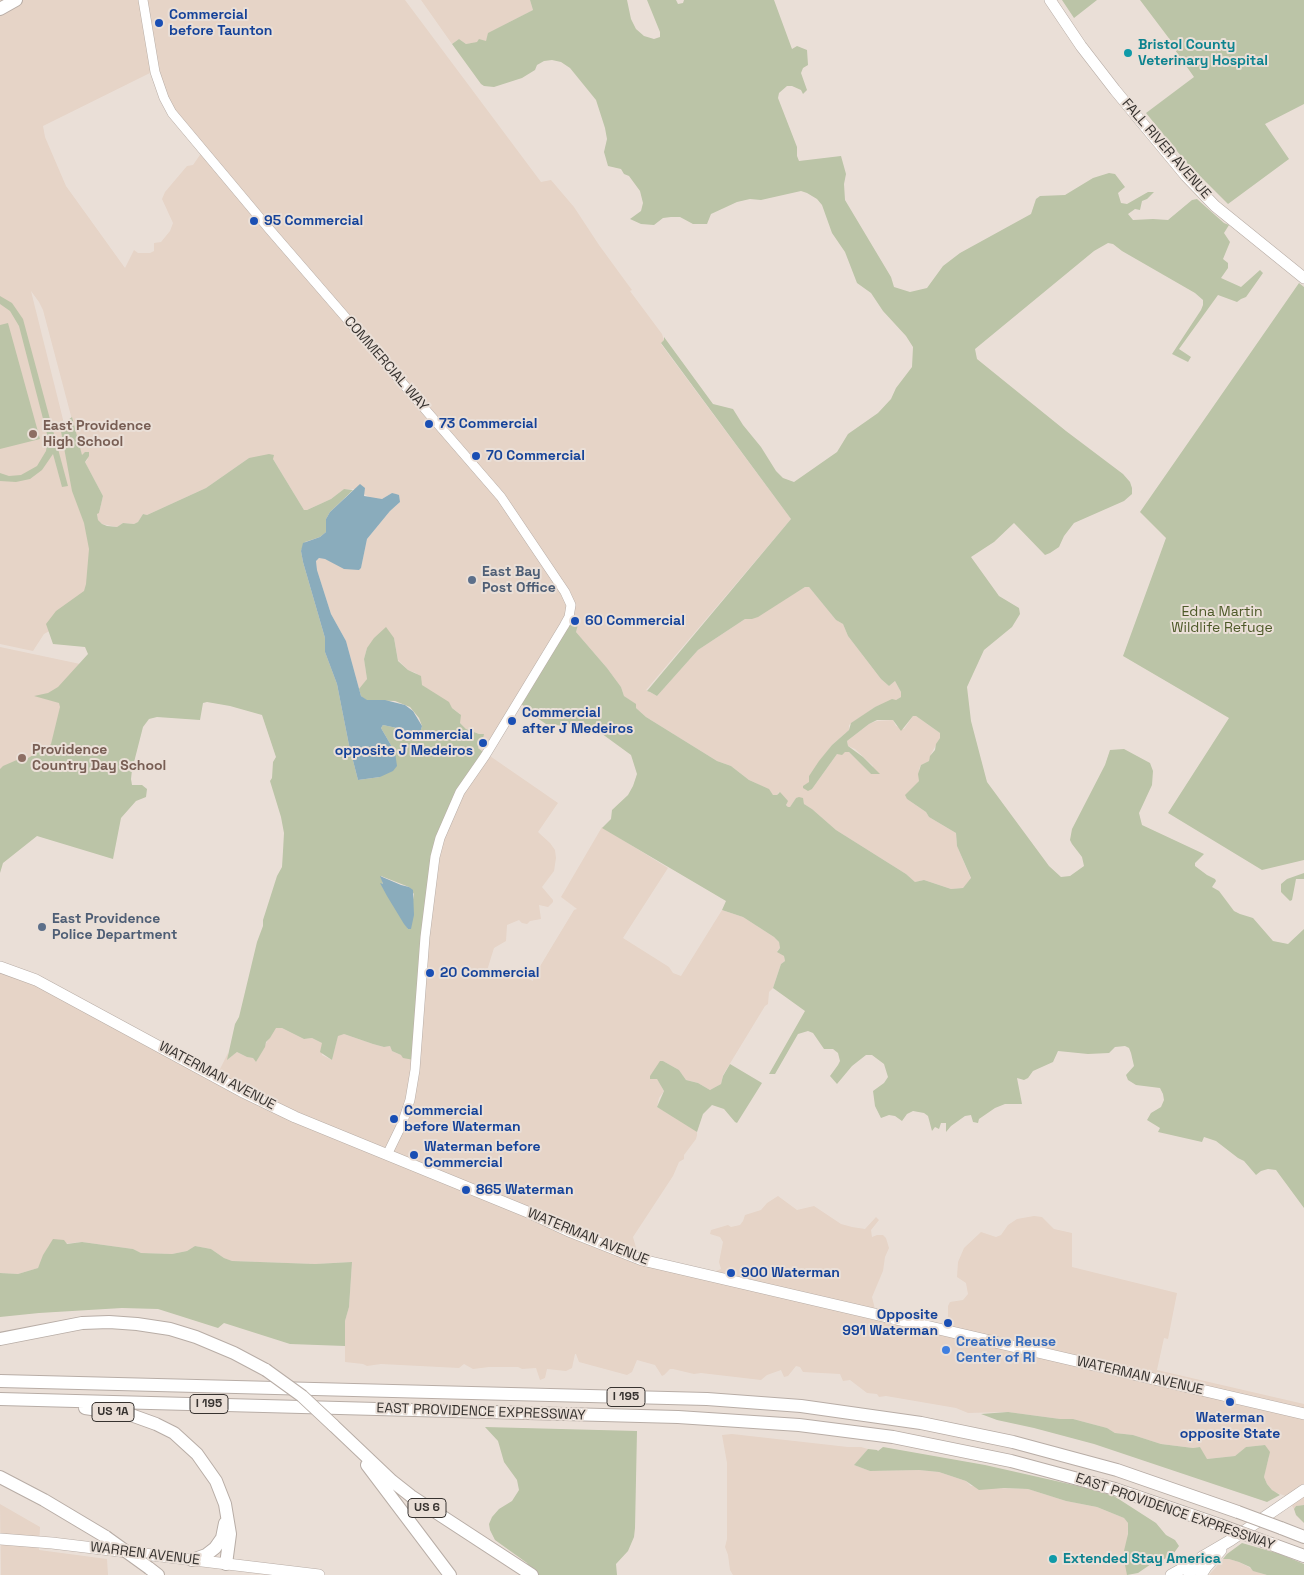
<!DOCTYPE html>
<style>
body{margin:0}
canvas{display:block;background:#eadfd7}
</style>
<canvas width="1304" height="1575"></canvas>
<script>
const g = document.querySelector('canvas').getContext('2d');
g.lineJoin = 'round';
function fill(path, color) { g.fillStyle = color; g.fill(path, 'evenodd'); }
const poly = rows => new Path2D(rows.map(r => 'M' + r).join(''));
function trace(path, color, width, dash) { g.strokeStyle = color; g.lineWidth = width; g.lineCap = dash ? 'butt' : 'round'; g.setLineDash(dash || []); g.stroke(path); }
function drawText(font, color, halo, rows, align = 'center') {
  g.font = font + ' "Space Grotesk",sans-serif'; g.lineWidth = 4; g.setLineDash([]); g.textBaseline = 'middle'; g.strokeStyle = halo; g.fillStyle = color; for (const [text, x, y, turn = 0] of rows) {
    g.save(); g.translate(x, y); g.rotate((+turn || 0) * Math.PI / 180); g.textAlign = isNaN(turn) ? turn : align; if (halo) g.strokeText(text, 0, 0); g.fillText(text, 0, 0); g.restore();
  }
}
fill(poly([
 [0,0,405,0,541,182,551,180,574,207,599,245,626,282,632,290,630,291,662,334,664,340,661,344,791,519,646,690,657,696,698,650,745,619,752,619,805,587,809,587,836,620,843,624,848,636,881,679,889,686,895,681,901,692,901,697,896,700,875,707,849,725,849,730,832,745,809,776,812,789,837,754,845,752,849,752,871,774,873,766,855,749,848,746,847,741,869,724,877,721,893,720,896,726,904,729,913,716,916,716,940,733,940,738,931,754,929,761,921,765,919,769,919,781,907,799,926,812,929,817,956,833,957,846,971,879,963,888,951,889,924,880,915,882,906,874,836,830,812,809,804,804,803,800,796,798,790,807,788,807,779,792,777,795,773,795,768,789,749,780,731,766,717,761,646,717,636,708,635,704,624,696,621,687,607,668,576,632,577,627,572,611,487,754,558,803,538,832,550,843,555,850,556,858,554,871,542,887,553,900,553,902,548,907,539,905,541,919,530,921,527,924,522,923,519,920,507,925,506,941,494,948,485,977,529,979,533,981,533,978,554,943,574,910,577,909,561,897,602,827,668,868,623,938,669,967,673,973,681,976,722,910,743,917,774,937,779,942,780,948,777,951,784,956,785,961,781,964,773,988,769,992,768,1004,765,1006,723,1075,721,1084,710,1090,698,1083,686,1080,679,1070,663,1061,650,1076,657,1079,664,1091,659,1098,657,1107,691,1127,697,1132,697,1135,696,1139,684,1155,684,1159,679,1162,673,1176,633,1237,637,1251,633,1253,714,1272,721,1269,719,1262,723,1242,720,1237,710,1234,711,1230,728,1225,731,1227,740,1225,743,1221,745,1215,761,1210,767,1203,778,1196,797,1210,814,1206,841,1224,852,1227,865,1229,876,1217,879,1220,871,1230,872,1237,877,1235,883,1235,886,1238,889,1248,885,1257,883,1271,872,1297,875,1309,948,1332,946,1322,948,1316,948,1306,950,1302,963,1300,968,1294,966,1283,957,1277,958,1262,964,1248,981,1232,996,1237,1001,1235,1008,1225,1017,1219,1034,1216,1042,1217,1054,1229,1072,1233,1072,1267,1177,1293,1168,1339,1164,1338,1157,1370,1304,1404,1304,1505,1296,1506,1294,1509,1286,1496,1274,1492,1267,1484,1264,1477,1266,1467,1269,1457,1265,1445,1246,1447,1235,1456,1206,1459,1200,1447,1193,1448,1161,1444,1133,1435,1115,1433,1107,1428,1073,1419,1060,1419,1008,1412,968,1413,956,1408,886,1396,879,1397,877,1394,867,1393,850,1380,843,1381,840,1374,803,1372,800,1367,796,1366,788,1376,784,1377,781,1370,767,1375,761,1380,701,1373,694,1374,673,1369,670,1369,664,1375,662,1376,655,1365,637,1360,632,1372,627,1375,579,1362,576,1354,575,1354,572,1368,566,1371,547,1369,545,1378,540,1380,536,1368,522,1369,518,1367,489,1367,473,1369,464,1364,459,1368,381,1364,367,1366,363,1364,345,1362,345,1321,349,1307,352,1262,315,1264,231,1261,224,1258,211,1249,195,1246,187,1251,172,1254,141,1253,133,1249,82,1242,49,1245,38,1268,18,1274,0,1273,0,968,61,992,216,1077,228,1053,228,1059,237,1052,247,1057,253,1058,256,1062,275,1027,282,1028,304,1039,312,1038,322,1043,322,1055,332,1060,338,1035,344,1034,373,1044,384,1047,390,1046,392,1051,401,1055,441,834,486,754,478,748,483,739,483,734,479,734,466,729,460,723,460,714,422,685,416,673,408,670,398,660,394,638,367,648,364,659,367,679,362,688,359,689,346,641,331,614,317,570,316,561,319,558,325,559,359,570,361,568,367,539,390,511,400,502,392,493,382,499,371,498,355,489,344,489,331,499,307,510,304,510,273,459,249,458,206,488,147,515,143,514,138,522,134,524,123,523,117,527,102,524,98,520,97,513,99,513,103,496,85,462,88,459,82,456,80,450,43,310,39,302,31,291,106,592,60,625,44,634,33,651,0,644],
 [152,72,157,84,204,149,193,165,187,166,165,192,162,199,173,223,170,231,161,242,154,243,154,251,150,253,138,253,134,250,125,268,66,186,45,137,43,126],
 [421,0,530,0,533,10,489,33,486,41,466,44,459,39,452,44],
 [0,647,85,665,67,738,0,852],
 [732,1434,848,1447,861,1447,868,1449,854,1465,870,1471,919,1470,939,1472,966,1481,971,1486,992,1488,1028,1489,1066,1501,1097,1507,1124,1518,1128,1523,1127,1575,733,1575,730,1570,728,1555,725,1547,727,1539,727,1463,722,1435],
 [0,1504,40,1527,39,1550,107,1559,108,1575,1,1575],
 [1223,1559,1229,1559,1239,1562,1260,1573,1267,1575,1209,1575]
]), '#e6d4c7');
fill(poly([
 [530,0,627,0,631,19,636,29,644,36,654,39,660,37,660,32,647,0,676,0,678,4,683,3,684,0,774,0,792,49,797,46,807,50,808,65,803,68,801,73,807,90,803,94,801,90,792,86,787,86,779,93,778,98,797,147,797,156,799,161,841,156,846,174,844,184,845,200,891,277,894,287,910,292,927,288,943,266,960,253,1031,214,1036,199,1040,196,1065,195,1093,178,1109,173,1115,174,1125,187,1118,193,1121,203,1127,204,1148,192,1154,192,1147,199,1142,201,1140,210,1135,209,1128,214,1133,220,1153,219,1168,220,1192,200,1197,199,1224,223,1229,225,1224,233,1230,242,1223,259,1228,263,1228,268,1221,278,1241,287,1260,270,1263,273,1246,297,1241,299,1237,302,1218,295,1179,349,1191,357,1188,362,1172,354,1201,310,1203,305,1203,300,1195,293,1122,251,1113,244,1108,243,1094,251,975,349,977,359,1066,431,1123,474,1130,482,1132,488,1132,494,1124,501,1074,523,1064,536,1059,547,1050,553,1045,555,1014,523,994,542,971,557,999,596,1019,608,1020,614,1012,627,984,650,967,687,971,721,987,782,1049,866,1061,877,1070,876,1084,866,1082,857,1072,844,1070,840,1072,829,1105,765,1110,750,1124,749,1150,763,1153,771,1152,785,1139,813,1142,825,1204,854,1195,863,1195,866,1207,875,1215,879,1216,881,1212,887,1219,891,1234,911,1240,914,1253,918,1273,941,1288,944,1304,929,1304,1208,1276,1170,1268,1169,1261,1171,1256,1175,1244,1161,1238,1158,1216,1141,1204,1137,1202,1142,1158,1132,1160,1128,1147,1120,1151,1113,1161,1107,1164,1100,1163,1094,1160,1088,1136,1085,1128,1080,1126,1075,1134,1066,1131,1053,1129,1048,1125,1046,1115,1047,1109,1053,1088,1054,1058,1051,1053,1062,1033,1071,1028,1078,1024,1080,1017,1078,1022,1104,1005,1104,995,1108,979,1119,978,1123,973,1122,971,1115,965,1116,951,1126,946,1132,946,1123,941,1123,939,1129,935,1127,932,1131,928,1116,924,1113,913,1111,907,1114,902,1121,895,1116,889,1115,881,1118,875,1106,873,1091,884,1083,888,1077,884,1064,872,1055,866,1055,852,1066,837,1084,830,1076,838,1065,840,1061,838,1053,833,1049,824,1049,813,1033,808,1031,798,1034,775,1074,769,1074,805,1011,773,988,781,964,785,961,784,956,777,952,780,948,779,942,774,937,743,917,722,910,726,901,602,828,611,819,612,810,628,795,633,786,637,774,631,755,594,728,579,721,564,726,546,724,530,713,524,706,517,702,572,611,574,619,579,621,576,632,607,668,621,687,624,696,636,704,636,708,646,717,717,761,731,766,749,780,769,789,773,795,777,795,780,792,788,801,786,805,788,807,790,807,796,798,799,797,803,798,804,804,812,809,836,830,906,874,915,882,924,880,951,889,963,888,971,878,957,846,956,833,929,817,926,812,907,799,905,795,919,781,918,774,921,765,929,761,930,756,935,750,936,744,940,738,940,733,916,716,913,716,901,731,893,720,877,720,869,724,847,741,848,746,863,757,880,774,871,774,849,752,845,752,842,755,837,754,812,789,808,791,803,788,803,786,809,782,809,776,819,761,832,745,849,730,851,723,875,707,892,699,896,700,901,697,901,692,895,681,889,686,881,679,848,636,843,624,836,620,809,587,805,587,758,617,752,619,745,619,698,650,657,696,650,692,647,691,791,519,661,343,664,340,664,337,713,404,733,409,743,425,761,447,776,471,783,478,794,482,837,452,848,434,878,413,891,399,896,388,912,367,913,347,906,336,883,311,871,293,857,283,845,252,832,233,822,205,817,199,807,193,801,191,761,200,750,199,737,202,711,214,707,224,693,224,680,217,671,217,663,218,654,225,641,224,630,219,641,211,643,203,640,191,629,176,624,174,621,169,608,166,604,152,607,139,605,128,596,100,570,68,561,62,552,60,544,61,537,65,535,70,522,78,494,87,484,86,481,84,452,44,459,39,466,44,477,42,479,39,486,41,488,33,533,10],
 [1062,0,1097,0,1074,18],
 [1140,0,1304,0,1304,104,1265,124,1289,159,1228,204,1186,162,1146,113,1194,77,1175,50,1177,49],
 [1299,283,1304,287,1304,860,1262,870,1168,813,1229,718,1123,656,1166,538,1140,512],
 [0,296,12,303,23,319,68,486,62,487,53,454,42,470,30,479,16,482,0,481,0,473,9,476,21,475,37,466,46,451,48,438,19,326,10,311,0,304],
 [8,323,40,439,0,449,0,325],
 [72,417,82,455,85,452,89,452,89,456,85,462,103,496,99,513,97,514,98,520,102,524,107,526,117,527,123,523,134,524,138,522,143,514,147,515,206,488,249,458,269,454,274,455,273,459,276,464,304,510,307,510,331,499,344,489,353,490,330,512,326,519,326,532,320,537,305,542,301,551,303,562,325,638,325,652,337,684,349,745,358,780,380,777,395,752,381,728,383,725,397,728,411,735,417,735,420,733,422,726,419,718,410,707,395,701,366,700,361,696,359,689,367,679,364,659,367,648,374,638,386,627,394,638,398,661,408,670,421,676,422,685,449,702,452,708,461,715,460,723,466,729,479,734,484,734,482,743,478,748,486,754,479,762,441,834,414,1060,403,1058,401,1055,392,1051,390,1046,384,1047,373,1044,344,1034,338,1036,332,1060,320,1052,322,1043,312,1038,304,1039,282,1028,276,1028,270,1038,266,1042,265,1047,256,1062,253,1058,247,1057,237,1052,227,1060,235,1024,239,1017,257,942,263,926,263,920,277,876,282,867,283,851,284,833,281,817,270,781,272,778,273,762,276,757,262,715,230,706,207,702,203,703,200,720,157,717,149,719,143,727,132,770,131,779,132,785,142,785,147,789,146,797,136,801,121,818,113,859,37,836,3,863,0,873,0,769,3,766,19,759,25,760,33,755,36,747,48,747,51,744,60,707,59,703,34,696,48,693,58,687,88,654,85,647,53,644,46,624,56,611,84,591,86,584,89,549,84,523,72,491,60,426],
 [381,876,409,887,414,894,408,929,383,885],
 [1304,873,1304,879,1296,879,1292,900,1290,901,1281,892,1281,884,1287,879],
 [660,1061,663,1061,679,1070,686,1080,698,1083,710,1090,721,1084,723,1076,730,1064,762,1083,737,1123,735,1122,724,1109,712,1105,703,1114,697,1132,657,1107,664,1091,657,1079,650,1079,650,1076],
 [53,1239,64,1240,67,1244,82,1242,133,1249,141,1253,172,1254,187,1251,195,1246,211,1249,224,1258,232,1261,315,1264,352,1262,349,1307,345,1321,345,1346,290,1344,224,1323,218,1328,158,1309,122,1308,39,1313,0,1317,0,1273,18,1274,38,1268,43,1255],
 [1008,1412,1060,1419,1073,1419,1107,1428,1115,1433,1133,1435,1161,1444,1193,1448,1200,1447,1207,1459,1235,1456,1246,1447,1265,1445,1270,1452,1264,1477,1267,1484,1272,1490,1280,1495,1267,1502,1094,1444,1034,1428,997,1420,981,1414],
 [485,1427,637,1431,635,1528,634,1537,628,1551,616,1564,617,1575,533,1575,527,1563,495,1540,490,1530,489,1524,492,1517,499,1509,512,1501,519,1490,517,1480,504,1462,498,1441],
 [883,1447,985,1465,1087,1488,1114,1496,1156,1523,1166,1535,1175,1540,1179,1546,1171,1557,1154,1562,1138,1573,1127,1575,1123,1555,1128,1534,1128,1523,1124,1518,1097,1507,1066,1501,1028,1489,1004,1488,979,1490,966,1481,939,1472,919,1470,870,1471,854,1465,868,1449,877,1450,878,1451],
 [1304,1505,1304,1523,1296,1515,1294,1509,1296,1506],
 [1242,1543,1280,1554,1304,1564,1304,1575,1267,1575,1253,1571,1250,1567,1239,1562,1229,1559,1223,1559,1227,1554]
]), '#bbc4a7');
fill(poly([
 [360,484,365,488,364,496,382,499,392,493,396,494,399,495,400,502,390,511,367,539,361,568,359,570,344,569,325,559,319,558,316,561,317,570,331,614,346,641,361,696,367,700,385,700,405,705,413,711,422,726,420,733,417,735,411,735,397,728,383,725,381,728,395,752,397,766,393,771,380,777,358,780,349,745,337,684,325,652,325,638,303,562,301,551,303,543,320,537,326,532,326,519,330,512],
 [380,876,401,885,409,887,413,890,414,915,411,929,408,929,404,924,387,896,380,883,383,884]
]), '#8aacbc');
const minor = poly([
 [143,0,155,72,164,98,172,113,270,230,501,497,565,592,571,605,569,617,564,626,485,756,460,792,440,838,435,857,425,937,415,1070,410,1100,402,1124,387,1155]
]);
const major = poly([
 [1050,0,1081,46,1115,90,1186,176,1215,206,1304,278],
 [0,967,36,980,241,1091,295,1117,530,1213,571,1232,642,1260,1304,1414],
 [0,1539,52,1543,319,1575],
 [1171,1575,1196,1561],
 [1189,1575,1194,1566,1202,1557,1231,1540,1304,1490],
 [1201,1575,1206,1567,1221,1550]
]);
const highway = poly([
 [0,9,16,0],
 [0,1339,82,1323,109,1322,137,1324,170,1329,196,1337,234,1353,266,1370],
 [0,1381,707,1399,801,1406,921,1423,1013,1442,1117,1470,1238,1512],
 [0,1399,678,1417,799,1425,893,1437,1011,1461,1115,1489,1220,1525],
 [85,1408,131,1415,156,1424,174,1433,197,1454,216,1481,225,1504,230,1534,226,1564],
 [333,1425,392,1481,411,1496,532,1575],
 [367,1465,450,1575],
 [0,1477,44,1500,106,1537],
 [1281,1528,1304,1537],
 [1263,1541,1304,1556],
 [192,1560,206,1555,215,1548,222,1538,225,1523],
 [149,1568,158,1575]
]);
trace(minor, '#b8ada6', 10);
trace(major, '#b8ada6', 12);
trace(highway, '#b8ada6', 14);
trace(minor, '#fff', 9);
trace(major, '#fff', 11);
trace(highway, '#fff', 12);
const highwayBridge = poly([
 [266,1370,302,1396,333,1425],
 [1238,1512,1281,1528],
 [1220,1525,1263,1541],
 [106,1537,149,1568]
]);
trace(highwayBridge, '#b8ada6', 14, []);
trace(highwayBridge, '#fff', 12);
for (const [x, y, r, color] of [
 [159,23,5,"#1a4fb4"],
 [1128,53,5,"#0f9aa8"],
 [254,221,5,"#1a4fb4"],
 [429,424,5,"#1a4fb4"],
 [33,434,5,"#8d6e63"],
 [476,456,5,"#1a4fb4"],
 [472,580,5,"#5c6f8a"],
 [575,621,5,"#1a4fb4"],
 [512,721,5,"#1a4fb4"],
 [483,743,5,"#1a4fb4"],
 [22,758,5,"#8d6e63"],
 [42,927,5,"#5c6f8a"],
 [430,973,5,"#1a4fb4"],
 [394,1119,5,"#1a4fb4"],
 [414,1155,5,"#1a4fb4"],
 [466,1190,5,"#1a4fb4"],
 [731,1273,5,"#1a4fb4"],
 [948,1323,5,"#1a4fb4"],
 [946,1350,5,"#3f7fe0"],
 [1230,1402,5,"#1a4fb4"],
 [1053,1559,5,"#0f9aa8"]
]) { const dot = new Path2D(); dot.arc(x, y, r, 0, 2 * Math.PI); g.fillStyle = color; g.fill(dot); trace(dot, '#eadfd7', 2); }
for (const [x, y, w] of [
 [626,1397,38],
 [209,1404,38],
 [113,1412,42],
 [427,1508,38]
]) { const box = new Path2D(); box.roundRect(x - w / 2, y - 9.5, w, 19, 4); g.fillStyle = '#eadfd7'; g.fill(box); trace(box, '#373330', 1); }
drawText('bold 12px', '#373330', null, [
 ["I 195",626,1397],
 ["I 195",209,1404],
 ["US 1A",113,1412],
 ["US 6",427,1508]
]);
drawText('bold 14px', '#164399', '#eadfd7', [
 ["Commercial",169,15],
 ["before Taunton",169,31],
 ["95 Commercial",264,221],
 ["73 Commercial",439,424],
 ["70 Commercial",486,456],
 ["60 Commercial",585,621],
 ["Commercial",522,713],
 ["after J Medeiros",522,729],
 ["Commercial",473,735,"right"],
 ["opposite J Medeiros",473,751,"right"],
 ["20 Commercial",440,973],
 ["Commercial",404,1111],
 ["before Waterman",404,1127],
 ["Waterman before",424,1147],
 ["Commercial",424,1163],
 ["865 Waterman",476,1190],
 ["900 Waterman",741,1273],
 ["Opposite",938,1315,"right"],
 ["991 Waterman",938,1331,"right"],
 ["Waterman",1230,1418,"center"],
 ["opposite State",1230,1434,"center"]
], 'left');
drawText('bold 14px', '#0d838f', '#eadfd7', [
 ["Bristol County",1138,45],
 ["Veterinary Hospital",1138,61],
 ["Extended Stay America",1063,1559]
], 'left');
drawText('14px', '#373330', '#eadfd7', [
 ["FALL RIVER AVENUE",1166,149,49],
 ["COMMERCIAL WAY",386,364,49],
 ["WATERMAN AVENUE",217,1076,28],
 ["WATERMAN AVENUE",588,1237,22],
 ["WATERMAN AVENUE",1140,1376,13],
 ["EAST PROVIDENCE EXPRESSWAY",481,1412,2],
 ["EAST PROVIDENCE EXPRESSWAY",1175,1512,19],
 ["WARREN AVENUE",145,1554,7]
]);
drawText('bold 14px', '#785e54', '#eadfd7', [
 ["East Providence",43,426],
 ["High School",43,442],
 ["Providence",32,750],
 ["Country Day School",32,766]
], 'left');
drawText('bold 14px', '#4e5e75', '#eadfd7', [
 ["East Bay",482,572],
 ["Post Office",482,588],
 ["East Providence",52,919],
 ["Police Department",52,935]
], 'left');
drawText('14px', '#4d5928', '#eadfd7', [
 ["Edna Martin",1222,612],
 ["Wildlife Refuge",1222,628]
]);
drawText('bold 14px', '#366cbe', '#eadfd7', [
 ["Creative Reuse",956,1342],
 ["Center of RI",956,1358]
], 'left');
</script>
